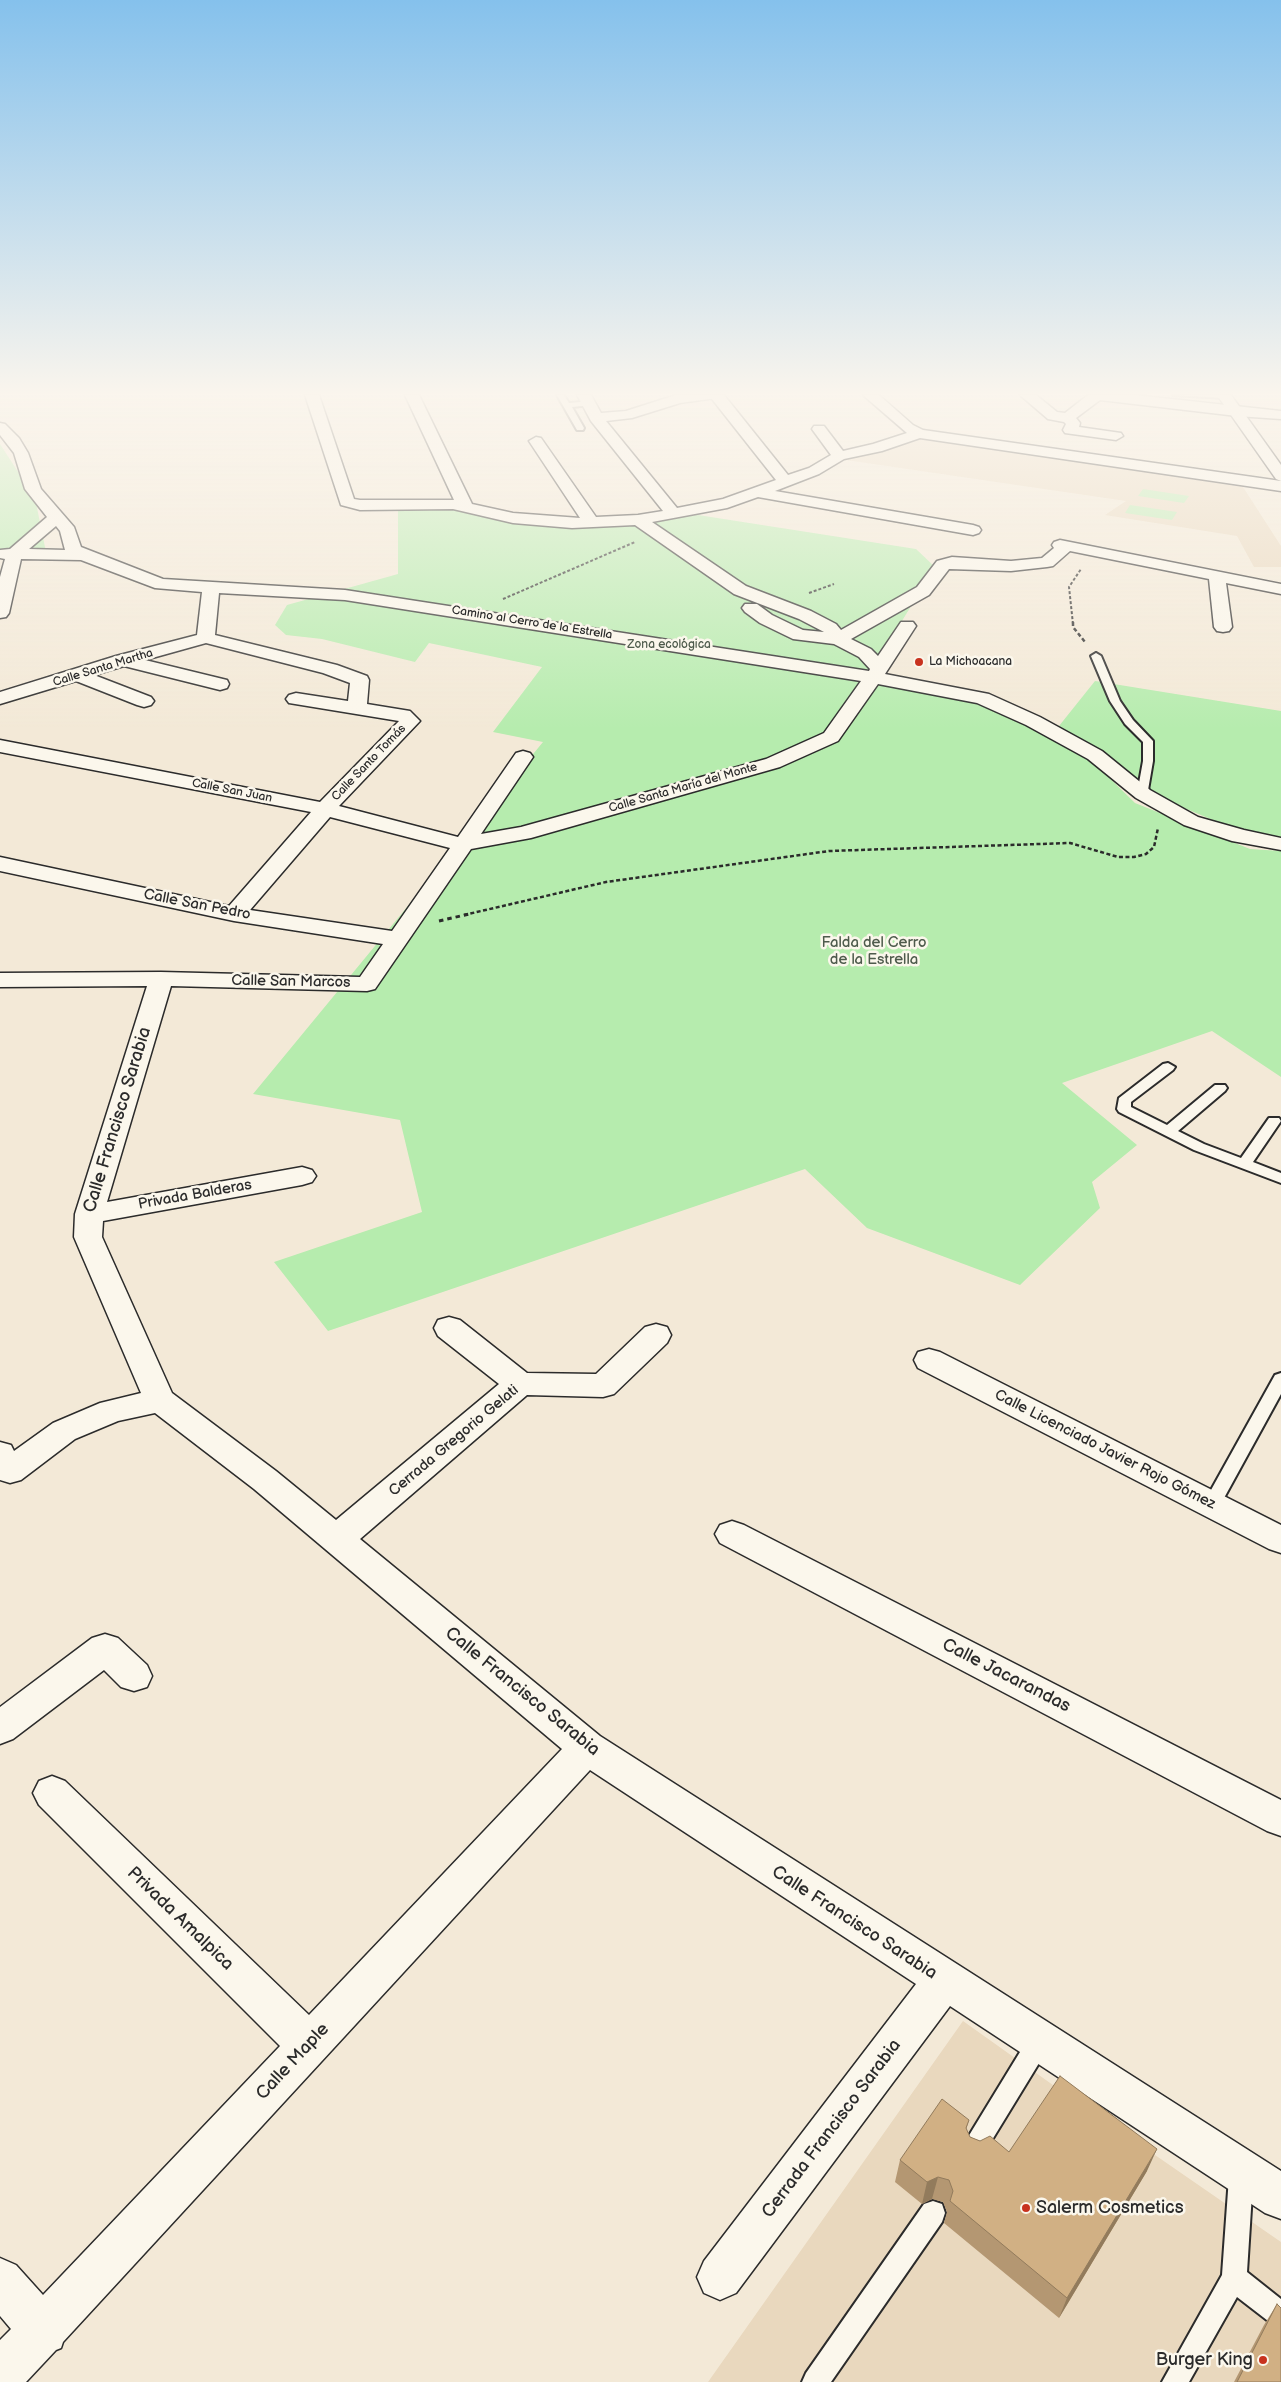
<!DOCTYPE html>
<meta charset="utf-8">
<style>
body{margin:0}
canvas{display:block;background:#f3e9d7}
</style>
<canvas width="1281" height="2382"></canvas>
<script>
const g = document.querySelector('canvas').getContext('2d');
g.lineJoin = 'round';
function fill(path, color) { g.fillStyle = color; g.fill(path, 'evenodd'); }
const poly = rows => new Path2D(rows.map(r => 'M' + r).join(''));
function trace(path, color, width, dash) { g.strokeStyle = color; g.lineWidth = width; g.lineCap = dash ? 'butt' : 'round'; g.setLineDash(dash || []); g.stroke(path); }
function drawText(font, color, halo, rows, align = 'center') {
  g.font = font + ' "Balsamiq Sans",sans-serif'; g.lineWidth = 5; g.setLineDash([]); g.textBaseline = 'middle'; g.strokeStyle = halo; g.fillStyle = color; for (const [text, x, y, turn = 0] of rows) {
    g.save(); g.translate(x, y); g.rotate((+turn || 0) * Math.PI / 180); g.textAlign = isNaN(turn) ? turn : align; if (halo) g.strokeText(text, 0, 0); g.fillText(text, 0, 0); g.restore();
  }
}
fill(poly([
 [930,437,1178,473,1176,477,1243,487,1281,546,1281,567,1254,567,1237,536,1105,515,1126,501,846,460],
 [963,2021,1126,2137,1155,2155,1281,2242,1281,2382,708,2382]
]), '#e9d8be');
fill(poly([
 [0,444,35,498,46,552,0,551],
 [1143,489,1189,496,1184,503,1138,496],
 [1130,505,1177,512,1172,520,1125,513],
 [398,506,449,507,588,527,698,515,916,549,935,567,867,678,970,696,1085,754,1135,803,1250,849,1281,851,1281,1077,1212,1031,1062,1083,1137,1145,1092,1182,1100,1208,1020,1285,867,1228,805,1169,328,1331,274,1262,422,1212,400,1120,253,1094,543,742,493,732,542,667,429,643,415,662,322,639,286,635,275,625,287,605,398,574],
 [1095,681,1281,711,1281,837,1227,826,1165,800,1059,726]
]), '#b6ecae');
const lane = poly([
 [557,395,564,395,569,403,591,401,591,405,572,407,584,428,583,430,577,430,557,395],
 [1173,395,1228,395,1229,396,1225,398,1173,395],
 [1096,653,1101,656,1120,701,1133,720,1153,741,1153,761,1147,796,1143,797,1137,794,1143,761,1143,742,1125,724,1110,701,1091,656,1096,653],
 [1168,1063,1175,1067,1173,1070,1131,1102,1131,1107,1167,1125,1215,1085,1225,1085,1227,1088,1225,1091,1178,1131,1204,1144,1241,1158,1269,1118,1279,1118,1281,1121,1253,1162,1281,1173,1281,1183,1194,1150,1119,1112,1117,1109,1119,1098,1163,1064,1168,1063],
 [1281,1373,1281,1394,1218,1509,1212,1511,1206,1509,1203,1504,1206,1499,1275,1375,1281,1373],
 [1039,2031,1047,2034,1050,2042,1047,2050,981,2158,973,2162,965,2158,961,2150,965,2142,1031,2034,1039,2031],
 [1241,2165,1250,2168,1253,2177,1247,2272,1281,2299,1281,2328,1272,2324,1237,2297,1189,2382,1162,2382,1222,2275,1229,2177,1232,2168,1241,2165],
 [933,2201,942,2204,945,2213,942,2222,831,2382,802,2382,806,2373,924,2204,933,2201]
]);
const street = poly([
 [305,395,319,395,354,499,360,500,454,500,405,395,419,395,472,504,513,513,580,518,529,441,536,437,541,438,596,517,638,515,663,511,591,421,577,395,591,395,601,413,626,411,676,395,724,395,788,475,809,468,831,455,812,429,814,426,824,426,843,451,873,444,907,433,863,395,879,395,913,425,923,430,1281,481,1281,491,920,438,882,451,844,459,819,474,775,491,973,525,979,527,981,530,979,533,973,535,758,497,727,508,652,522,746,586,811,611,836,624,841,630,917,587,937,561,952,557,1011,561,1042,558,1054,548,1052,545,1054,542,1060,540,1281,584,1281,594,1226,583,1232,627,1229,631,1223,632,1217,631,1214,627,1209,579,1070,551,1053,566,1047,567,1011,571,949,569,929,595,851,639,871,649,878,656,901,622,913,622,916,626,885,674,989,694,1040,717,1102,751,1150,790,1198,817,1244,830,1281,838,1281,850,1232,841,1184,825,1136,798,1088,759,1026,725,977,703,878,684,838,741,780,767,531,838,471,849,375,989,367,991,171,986,107,1202,302,1167,312,1170,316,1176,312,1182,302,1185,103,1221,102,1237,172,1393,276,1471,336,1520,499,1384,438,1336,434,1328,438,1320,449,1317,460,1320,527,1373,596,1374,645,1327,656,1324,667,1327,671,1335,667,1343,614,1394,603,1397,527,1395,360,1539,600,1736,1281,2171,1281,2219,1265,2213,950,2006,736,2293,720,2300,704,2293,697,2277,704,2261,916,1984,590,1770,63,2342,61,2348,56,2350,26,2382,0,2382,0,2340,11,2329,0,2316,0,2258,16,2265,43,2295,280,2046,39,1805,33,1793,39,1781,52,1776,65,1781,309,2015,562,1749,254,1489,155,1413,118,1421,75,1439,21,1480,10,1483,0,1480,0,1442,11,1445,14,1451,53,1423,100,1403,141,1393,74,1237,75,1214,147,986,0,987,0,973,161,972,360,977,383,944,234,921,0,871,0,857,229,906,311,812,0,752,0,740,320,802,399,721,289,703,286,699,289,695,296,693,348,701,350,683,323,673,206,643,145,660,227,680,229,684,227,688,220,690,124,666,94,675,151,697,154,701,151,705,144,707,137,705,76,681,0,704,0,692,116,656,197,635,202,592,155,588,81,560,21,559,9,613,6,617,0,618,0,577,5,559,0,558,0,550,10,549,47,517,25,489,14,453,0,435,0,423,5,424,19,438,28,453,41,489,74,527,81,547,163,579,345,590,869,671,870,669,859,657,834,644,793,639,760,623,745,612,742,608,745,604,757,604,772,615,803,630,824,632,799,619,734,594,635,525,572,528,513,523,453,509,360,510,341,505,305,395],
 [709,399,712,399,776,480,723,499,677,508,606,421,632,418,680,403,709,399],
 [56,526,60,531,65,550,29,549,56,526],
 [219,593,345,600,861,681,824,733,766,759,521,827,481,834,533,757,530,753,523,751,516,753,458,837,339,806,420,721,410,711,367,704,369,680,367,676,337,665,215,635,219,593],
 [330,817,450,848,392,931,250,910,330,817],
 [1020,395,1036,395,1057,412,1065,413,1088,395,1135,395,1281,411,1281,419,1237,416,1100,400,1076,418,1080,423,1079,427,1121,433,1123,436,1116,440,1065,433,1063,430,1066,424,1064,422,1048,419,1020,395],
 [929,1349,940,1352,1281,1525,1281,1553,1269,1549,918,1368,914,1360,918,1352,929,1349],
 [732,1521,744,1525,1281,1800,1281,1836,1267,1831,720,1543,715,1534,720,1525,732,1521],
 [105,1634,118,1638,147,1665,152,1676,147,1687,134,1691,121,1687,104,1670,13,1739,0,1744,0,1707,92,1638,105,1634]
]);
const primary = poly([
 [1217,395,1231,395,1281,465,1281,481,1276,479,1217,395]
]);
trace(lane, '#2b2b2b', 4);
trace(street, '#2b2b2b', 3);
trace(primary, '#2b2b2b', 3);
trace(poly([
 [809,593,834,584],
 [503,599,635,542],
 [1073,624,1069,587,1081,569]
]), '#2b2b2b', 2, [3, 2]);
trace(poly([
 [1073,622,1073,627,1085,642],
 [464,915,606,882,829,851,1070,843,1118,857,1134,857,1146,854,1154,847,1158,828]
]), '#2b2b2b', 2.5, [4, 2.5]);
trace(poly([
 [439,921,469,914]
]), '#2b2b2b', 3, [4.5, 4]);
fill(lane, '#fbf7ec');
fill(street, '#fbf7ec');
fill(primary, '#fbf7ec');
fill(poly([
 [969,2120,966,2130,970,2137,1009,2152,1147,2171,1059,2318,944,2223,947,2212,943,2202,932,2199,922,2204,895,2182,900,2160],
 [1277,2304,1281,2382,1234,2382,1264,2325]
]), '#b49772');
fill(poly([
 [1157,2149,1147,2171,1059,2318,1067,2298],
 [938,2177,932,2199,922,2204,927,2182]
]), '#927b5c');
const building = poly([
 [1060,2076,1157,2149,1067,2298,950,2201,953,2191,949,2180,938,2177,927,2182,900,2160,942,2099,969,2120,966,2128,970,2137,980,2141,990,2136,1009,2152,1060,2076],
 [1277,2304,1281,2308,1281,2382,1237,2382,1277,2304]
]);
fill(building, '#d1b084');
trace(building, '#927b5c', 1);
const sky = g.createLinearGradient(0, 0, 0, 729);
sky.addColorStop(0, '#85c1ec');
sky.addColorStop(0.54, '#faf5ed');
sky.addColorStop(1, '#faf5ed00');
g.fillStyle = sky;
g.fillRect(0, 0, 1281, 729);
for (const [x, y, r, color] of [
 [919,662,5,"#c8321e"],
 [1026,2208,5,"#c8321e"],
 [1263,2360,5,"#c8321e"]
]) { const dot = new Path2D(); dot.arc(x, y, r, 0, 2 * Math.PI); g.fillStyle = color; g.fill(dot); trace(dot, '#fbf7ec', 2); }
drawText('12px', '#2b2b2b', '#fbf7ec', [
 ["Camino al Cerro de la Estrella",532,623,9],
 ["Calle Santa Martha",103,668,-17],
 ["Calle Santo Tomás",369,763,-46],
 ["Calle Santa María del Monte",683,788,-16],
 ["Calle San Juan",232,791,11]
]);
drawText('12px', '#4e5b4c', '#fbf7ec', [
 ["Zona ecológica",669,645]
]);
drawText('12px', '#2b2b2b', '#fbf7ec', [
 ["La Michoacana",929,662]
], 'left');
drawText('15px', '#2b2b2b', '#fbf7ec', [
 ["Calle San Pedro",197,905,11],
 ["Calle San Marcos",291,982,1],
 ["Privada Balderas",195,1195,-10],
 ["Cerrada Gregorio Gelati",454,1441,-40],
 ["Calle Licenciado Javier Rojo Gómez",1105,1450,27]
]);
drawText('15px', '#4e5b4c', '#fbf7ec', [
 ["Falda del Cerro",874,943],
 ["de la Estrella",874,960]
]);
drawText('18px', '#2b2b2b', '#fbf7ec', [
 ["Calle Francisco Sarabia",118,1120,-73],
 ["Calle Jacarandas",1006,1676,27],
 ["Calle Francisco Sarabia",522,1692,39],
 ["Privada Amalpica",180,1919,44],
 ["Calle Francisco Sarabia",854,1923,33],
 ["Calle Maple",293,2062,-47],
 ["Cerrada Francisco Sarabia",832,2129,-53]
]);
drawText('18px', '#2b2b2b', '#fbf7ec', [
 ["Salerm Cosmetics",1036,2208],
 ["Burger King",1253,2360,"right"]
], 'left');
</script>
